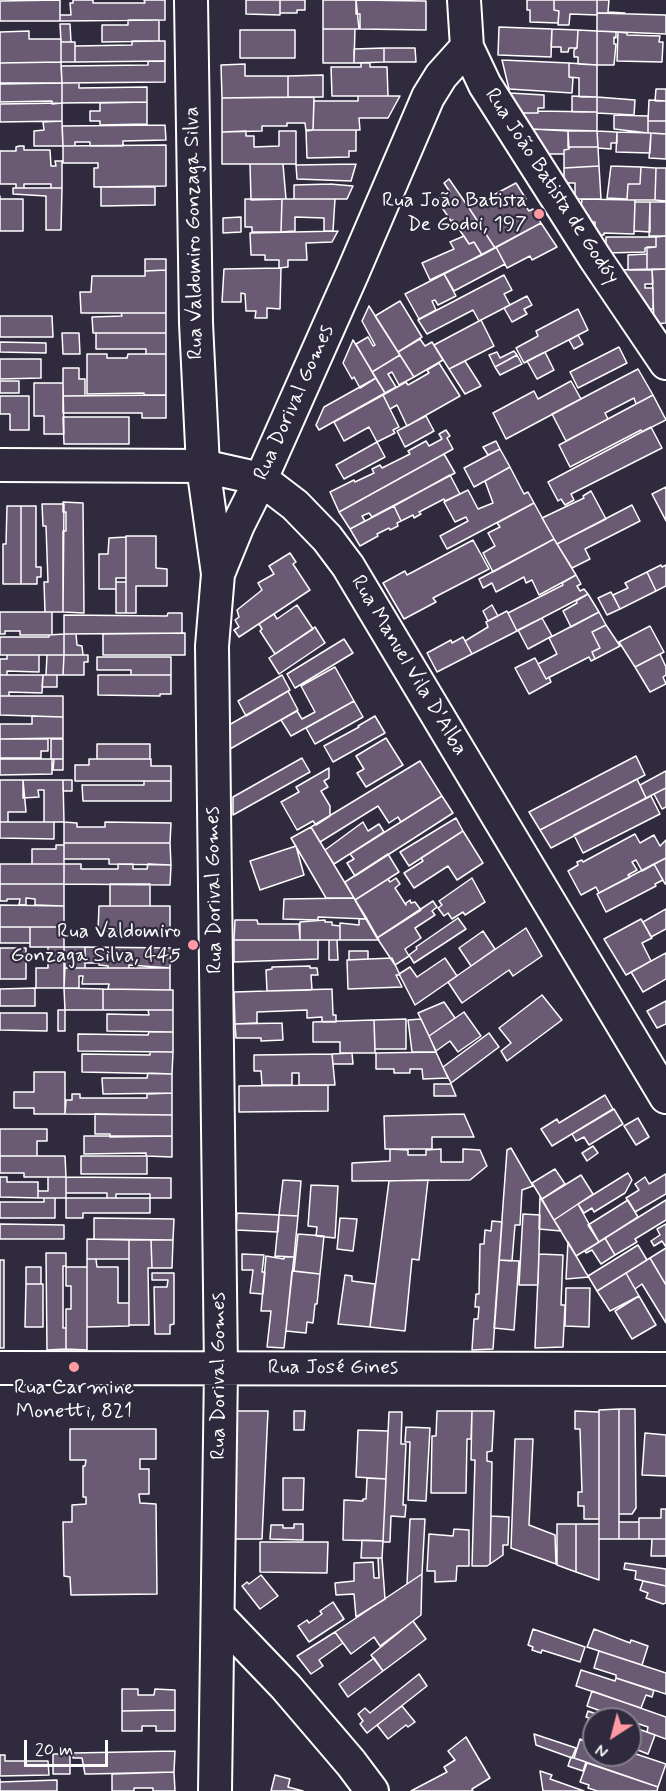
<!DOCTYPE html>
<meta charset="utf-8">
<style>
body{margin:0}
#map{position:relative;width:666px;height:1791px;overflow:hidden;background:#2f2a3d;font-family:Mynerve,sans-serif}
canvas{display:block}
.north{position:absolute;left:582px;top:1707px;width:60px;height:60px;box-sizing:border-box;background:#2f2a3d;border:2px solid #827f8b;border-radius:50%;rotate:216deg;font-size:16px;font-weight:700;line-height:24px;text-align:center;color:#fff}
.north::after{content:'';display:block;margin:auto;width:21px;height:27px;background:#ff9aa2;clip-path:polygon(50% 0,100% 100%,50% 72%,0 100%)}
.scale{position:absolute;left:24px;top:1740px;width:84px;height:27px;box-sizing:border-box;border:3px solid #fff;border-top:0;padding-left:8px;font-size:18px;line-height:21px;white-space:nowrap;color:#fff;-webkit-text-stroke:4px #2f2a3d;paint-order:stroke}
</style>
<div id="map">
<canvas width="666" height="1791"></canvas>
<div class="north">N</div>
<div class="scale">20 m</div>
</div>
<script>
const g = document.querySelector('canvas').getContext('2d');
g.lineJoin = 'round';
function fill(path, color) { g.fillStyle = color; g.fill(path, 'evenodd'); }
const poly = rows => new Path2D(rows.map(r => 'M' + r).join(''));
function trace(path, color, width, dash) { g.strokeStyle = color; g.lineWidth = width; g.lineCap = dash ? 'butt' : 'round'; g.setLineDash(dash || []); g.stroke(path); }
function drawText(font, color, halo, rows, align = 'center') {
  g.font = font + ' Mynerve,sans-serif'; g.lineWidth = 4.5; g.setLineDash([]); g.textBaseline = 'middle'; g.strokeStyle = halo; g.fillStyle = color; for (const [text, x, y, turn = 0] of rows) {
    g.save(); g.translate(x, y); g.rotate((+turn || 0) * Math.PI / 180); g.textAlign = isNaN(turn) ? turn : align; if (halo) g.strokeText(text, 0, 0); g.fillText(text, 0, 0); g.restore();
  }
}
const building = poly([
 [60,0,60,21,0,21,0,1,60,0],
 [73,0,93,0,93,3,145,3,144,0,165,0,165,20,60,21,60,15,71,15,70,3,73,3,73,0],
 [246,0,280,0,280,15,246,14,246,0],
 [280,0,305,0,305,10,297,10,297,13,280,13,280,0],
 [323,0,356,0,359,29,323,29,323,0],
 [356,0,426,1,426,30,360,29,360,14,356,14,356,0],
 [527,0,554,0,554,10,559,11,558,23,530,22,530,10,527,10,527,0],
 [554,0,597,0,597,15,570,14,569,25,558,25,559,11,554,10,554,0],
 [597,0,609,0,608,12,625,13,597,13,597,0],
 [597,13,666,15,666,34,597,31,597,13],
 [128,20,159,20,159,41,102,42,102,25,128,25,128,20],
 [60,24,70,24,71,42,61,42,60,24],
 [499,27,552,29,551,57,498,55,499,27],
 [323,29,355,29,354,63,323,63,323,29],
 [552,29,578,30,577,48,569,48,568,52,561,52,561,47,551,47,552,29],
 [240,30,295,30,295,58,240,58,240,30],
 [578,30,597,31,597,65,578,64,578,57,574,57,574,50,577,48,578,30],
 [29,31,29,39,61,39,61,62,0,63,0,32,29,31],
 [597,31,616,32,616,38,614,37,614,44,616,44,614,65,597,65,597,31],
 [618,32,627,33,627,35,660,36,659,42,663,42,662,62,617,61,618,32],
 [132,41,165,41,165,61,75,62,75,46,132,45,132,41],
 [61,42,75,42,75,62,61,62,61,42],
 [384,48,415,48,416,62,384,62,384,48],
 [384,48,384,62,354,63,354,49,384,48],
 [502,60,569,63,569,77,573,78,572,93,509,89,502,60],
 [148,61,165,61,165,82,62,83,61,66,148,65,148,61],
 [61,62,62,83,0,83,0,63,61,62],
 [361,63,370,63,370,67,387,67,388,96,332,96,331,67,361,67,361,63],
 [569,63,597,65,597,97,579,97,579,78,569,77,569,63],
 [245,64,245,76,288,76,288,97,222,98,221,65,245,64],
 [323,75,323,97,288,97,288,76,323,75],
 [62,83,62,103,52,104,52,101,0,102,0,84,62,83],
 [62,83,79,83,79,88,147,87,147,102,62,103,62,83],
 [656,89,666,89,666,101,655,101,656,89],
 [510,93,544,95,544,108,538,108,538,113,516,113,506,94,510,93],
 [358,96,400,96,388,118,359,118,360,130,313,130,314,101,358,101,358,96],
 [572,96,597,97,597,112,572,112,572,96],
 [314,97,313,130,306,131,305,123,287,123,287,126,262,126,262,131,222,132,222,98,314,97],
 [597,97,635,100,634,115,597,113,597,97],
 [649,100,666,101,666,121,648,121,649,100],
 [147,102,147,124,100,125,100,121,90,121,90,111,100,111,100,103,147,102],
 [0,104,62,103,62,121,0,122,0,104],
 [538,111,597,112,597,131,526,129,516,113,538,113,538,111],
 [614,115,648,116,648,133,614,129,614,115],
 [62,121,63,146,34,146,34,131,44,130,43,122,62,121],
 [648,121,666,121,666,134,648,133,648,121],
 [165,125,166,140,123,141,123,146,90,146,90,142,75,142,75,146,63,146,62,126,165,125],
 [532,129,568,131,569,149,564,150,564,154,546,154,532,140,532,129],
 [306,130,356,130,356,151,349,151,349,157,307,158,306,130],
 [246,131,246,136,254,136,254,147,279,146,279,131,296,131,296,164,222,164,222,132,246,131],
 [568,131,597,131,598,147,568,147,568,131],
 [597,131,617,132,617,143,611,143,611,149,598,148,597,131],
 [617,132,651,133,650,153,616,152,617,132],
 [651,133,666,134,666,159,649,158,651,133],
 [166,145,166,186,94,187,94,168,98,168,98,163,63,163,63,146,166,145],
 [19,146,24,146,24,150,50,150,51,166,56,166,55,161,62,161,62,188,51,188,51,184,24,184,24,188,16,188,16,184,0,184,0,151,16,151,16,147,19,146],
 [570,147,598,147,599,166,564,168,564,150,569,149,570,147],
 [250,164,283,164,286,199,251,200,250,164],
 [356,164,351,181,297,179,296,165,356,164],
 [599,166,601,199,575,199,575,183,564,183,564,168,599,166],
 [611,166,641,167,640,184,628,184,627,199,607,198,611,166],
 [641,167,656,168,655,200,627,200,628,184,640,184,641,167],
 [656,168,666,168,666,201,655,200,656,168],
 [449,179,469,208,495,248,482,255,474,242,469,244,453,220,451,221,437,200,450,192,444,183,449,179],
 [516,183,526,199,522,201,529,211,533,209,541,223,495,248,469,208,516,183],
 [330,184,353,186,347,199,294,199,294,185,330,184],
 [101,187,155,187,155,205,101,206,101,187],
 [13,188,62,188,61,230,46,230,46,196,13,194,13,188],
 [0,196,0,199,23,199,23,231,0,231,0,196],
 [245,199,282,199,281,232,252,232,252,227,245,227,245,199],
 [282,199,335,199,333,231,324,231,324,218,295,217,295,231,281,232,282,199],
 [582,199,635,200,634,234,604,233,604,235,595,235,595,222,589,222,589,216,584,216,581,208,582,199],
 [635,202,650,202,650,232,634,231,635,202],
 [650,202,666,202,666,236,649,236,650,202],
 [241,217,241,232,223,233,223,218,241,217],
 [541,223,557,247,532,260,530,256,507,268,496,247,541,223],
 [338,231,332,242,306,243,307,260,288,260,288,267,279,268,279,260,265,260,265,255,251,255,250,233,338,231],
 [464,236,469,244,474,242,482,255,430,280,422,263,454,249,450,242,464,236],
 [666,236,666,269,647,270,647,247,656,247,656,237,666,236],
 [606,237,656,237,656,247,645,248,645,252,606,253,606,237],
 [496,247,505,264,454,291,444,274,496,247],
 [647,254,647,270,628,270,628,255,647,254],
 [145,259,166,259,166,270,145,271,145,259],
 [281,268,280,309,267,308,267,318,255,318,256,311,246,311,245,294,241,293,241,302,222,302,224,269,281,268],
 [652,269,653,284,645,284,645,288,653,288,653,309,643,309,617,270,652,269],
 [652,269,666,269,666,323,654,324,652,269],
 [166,270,166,313,81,313,80,292,91,292,92,276,145,276,145,271,166,270],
 [444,274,456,296,438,305,435,300,432,301,436,310,419,319,405,294,444,274],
 [504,275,512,290,504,294,510,305,481,320,479,321,473,310,427,334,418,320,504,275],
 [527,296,532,305,524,309,527,314,512,322,504,308,527,296],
 [400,301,422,337,398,352,375,316,400,301],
 [369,306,400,355,372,372,356,344,368,337,373,346,375,345,362,321,369,306],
 [578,309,588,330,524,363,516,348,538,336,536,331,578,309],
 [121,313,166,313,166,333,93,333,92,317,122,316,121,313],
 [0,316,52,316,53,337,0,337,0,316],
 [481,320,494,346,449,369,434,345,481,320],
 [62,333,79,333,80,354,63,354,62,333],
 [96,333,166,333,166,354,146,354,146,349,96,349,96,333],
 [578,335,583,344,574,349,569,340,578,335],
 [420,339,425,346,432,342,443,360,414,377,398,352,420,339],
 [353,340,376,378,360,388,354,377,352,379,343,363,353,340],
 [0,342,46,343,46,353,0,352,0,342],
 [619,347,627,363,578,388,570,372,619,347],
 [514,351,517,355,495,367,489,355,497,352,500,358,514,351],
 [545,352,554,370,537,379,527,361,545,352],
 [87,354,107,354,107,358,127,358,128,354,166,354,166,395,144,395,144,393,87,394,87,354],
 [400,355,414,377,399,385,392,372,388,374,396,387,385,393,372,372,400,355],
 [517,355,522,364,500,375,495,367,517,355],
 [0,359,41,359,41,378,0,379,0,359],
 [465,361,481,386,465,394,449,369,465,361],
 [439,363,460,396,407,426,397,405,390,409,383,395,406,382,408,385,429,373,427,370,439,363],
 [63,368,79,368,79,379,85,379,85,396,63,396,63,368],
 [638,369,653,395,636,404,634,398,605,413,608,419,566,441,552,414,638,369],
 [376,378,385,393,319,430,316,425,324,407,376,378],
 [0,381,19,381,19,393,0,393,0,381],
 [571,381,581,399,506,439,493,413,534,391,538,399,571,381],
 [34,383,63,383,64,434,44,434,44,416,34,416,34,383],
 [166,395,166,418,142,418,142,413,63,413,63,396,166,395],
 [383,395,399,427,393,430,395,433,377,442,369,427,344,441,334,422,383,395],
 [653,395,666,420,642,432,641,430,570,467,559,445,653,395],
 [0,396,29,396,29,430,10,430,10,414,0,414,0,396],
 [426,416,434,431,405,447,397,431,426,416],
 [63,417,129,417,129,444,64,444,63,417],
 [651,427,662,448,571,494,574,500,565,505,561,499,558,501,548,482,651,427],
 [446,430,450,436,447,438,453,449,339,512,330,492,354,480,355,482,374,473,372,469,380,465,382,468,410,454,408,451,426,441,429,446,442,439,439,434,446,430],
 [496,441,500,449,488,455,483,447,496,441],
 [377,442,385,457,344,479,336,465,377,442],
 [500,449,510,467,474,487,464,468,500,449],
 [444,454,455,473,372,517,369,513,362,516,365,521,350,529,339,512,444,454],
 [510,467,524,494,528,492,534,503,447,549,440,536,468,521,466,517,455,522,444,502,468,490,478,509,493,503,485,481,510,467],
 [450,475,460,494,445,501,444,499,419,512,421,514,414,518,413,515,401,521,394,506,450,475],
 [666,487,666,521,652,494,666,487],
 [591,491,606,519,557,544,542,518,584,498,583,496,591,491],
 [63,502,83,503,84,613,63,612,63,531,66,531,66,512,63,512,63,502],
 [534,503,554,539,493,572,483,553,495,546,488,533,500,527,497,523,534,503],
 [42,504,64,504,63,612,45,612,44,582,48,582,46,526,43,526,42,504],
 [632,505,640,521,585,549,590,559,572,568,557,544,632,505],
 [7,506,21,506,21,584,3,584,3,544,6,544,7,506],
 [21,506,36,506,36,567,41,567,41,577,37,577,37,584,21,584,21,506],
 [394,506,401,521,397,523,398,526,390,530,389,528,377,534,378,536,360,546,350,529,394,506],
 [126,536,156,536,156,568,167,569,167,586,136,586,136,613,126,613,126,536],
 [126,537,126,578,116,578,116,589,99,589,99,554,108,554,109,538,126,537],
 [554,539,576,575,539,595,532,580,526,583,524,577,496,592,492,583,483,588,479,579,554,539],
 [473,540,489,569,433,598,436,602,404,619,383,583,405,571,407,575,473,540],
 [290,553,296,562,293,564,310,590,239,637,234,630,239,627,235,620,239,617,237,610,262,590,258,583,274,574,269,566,290,553],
 [661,565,662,567,666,565,666,586,656,591,647,572,661,565],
 [647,572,656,591,620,609,613,595,628,588,625,583,647,572],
 [576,575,581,584,577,586,580,591,584,589,588,594,517,631,508,613,563,585,562,583,576,575],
 [116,582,126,582,126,613,116,613,116,582],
 [611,592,620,609,607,615,598,598,611,592],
 [588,594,599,612,571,627,563,611,577,603,576,601,588,594],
 [297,605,313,629,275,654,260,631,262,629,259,624,274,614,277,619,297,605],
 [492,605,498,616,488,621,483,611,492,605],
 [507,611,517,631,472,654,465,641,488,627,486,622,507,611],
 [0,612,52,612,52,635,20,635,20,631,5,631,5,634,0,634,0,612],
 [599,612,606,625,592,632,600,648,592,652,595,659,591,661,589,657,546,679,538,664,557,654,549,638,599,612],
 [168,613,182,613,182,633,64,634,64,615,167,616,168,613],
 [542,618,552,636,528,649,518,630,542,618],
 [606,625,620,646,595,659,592,652,600,648,592,632,606,625],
 [650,626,664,652,635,667,619,642,650,626],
 [315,627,325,643,279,674,269,658,315,627],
 [185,633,185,655,103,655,103,634,185,633],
 [64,634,76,634,77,645,82,646,83,655,64,655,64,634],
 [64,634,64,655,0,655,0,637,49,637,49,635,64,634],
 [463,637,472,654,437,672,427,653,451,640,452,643,463,637],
 [344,639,353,653,295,688,287,674,344,639],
 [660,654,666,667,666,675,663,677,666,684,650,692,635,667,660,654],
 [7,655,39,655,39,672,7,671,7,675,0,675,0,659,7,659,7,655],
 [47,655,64,655,63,675,46,675,47,655],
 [64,655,88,655,88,662,84,662,84,675,63,675,64,655],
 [97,657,171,657,171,675,131,675,131,670,97,670,97,657],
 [535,658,546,679,549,677,551,682,529,694,515,668,535,658],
 [335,667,354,701,291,736,281,720,297,711,302,719,315,712,301,686,335,667],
 [0,675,43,675,42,693,9,692,9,696,0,696,0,675],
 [43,675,57,675,57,687,42,687,43,675],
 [98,675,171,675,171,694,160,694,160,696,98,695,98,675],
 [282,675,290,690,246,716,238,701,282,675],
 [288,691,298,710,230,749,229,725,288,691],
 [0,696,63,696,63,717,0,715,0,696],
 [354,701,363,717,315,744,306,728,354,701],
 [32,716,63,717,63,738,0,739,0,724,32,724,32,716],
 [375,716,385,733,333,762,324,746,359,727,358,726,375,716],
 [386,738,403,765,366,787,357,773,364,769,356,756,386,738],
 [0,739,48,739,48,751,41,751,41,758,0,758,0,739],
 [51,739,63,739,63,759,51,759,51,739],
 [97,744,150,744,150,759,97,759,97,744],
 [636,756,645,775,540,830,529,812,636,756],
 [302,758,310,772,233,815,233,797,302,758],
 [0,759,52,759,52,774,0,775,0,759],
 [54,759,63,759,63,770,53,770,54,759],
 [89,759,151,759,151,766,171,766,171,781,75,781,75,765,89,765,89,759],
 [420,761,442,796,401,822,398,817,389,823,378,806,320,842,311,827,420,761],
 [329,768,329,778,324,781,328,787,321,791,330,806,330,816,316,825,313,821,297,830,281,802,299,792,296,787,329,768],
 [666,771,666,788,646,798,640,785,666,771],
 [637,779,646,798,551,848,540,830,637,779],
 [0,780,23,780,26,812,8,812,8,822,0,822,0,780],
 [23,780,63,780,64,822,44,822,44,790,38,790,39,797,23,798,23,780],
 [63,780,72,780,72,791,63,791,63,780],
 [144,781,171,781,171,801,83,801,82,785,144,785,144,781],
 [666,788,666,807,662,809,654,794,666,788],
 [442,796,453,813,355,876,347,863,354,859,350,854,442,796],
 [651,796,660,814,583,853,574,835,651,796],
 [456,818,463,831,409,866,400,852,456,818],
 [0,822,54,822,54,839,0,838,0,822],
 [64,822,77,823,77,827,105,827,105,822,171,823,170,843,64,843,64,822],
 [363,822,368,831,379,824,384,832,334,864,325,850,363,822],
 [311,827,339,873,354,898,326,898,291,838,311,827],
 [463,831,483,863,457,880,448,866,414,888,404,873,423,861,421,858,463,831],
 [635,834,640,843,654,835,660,846,666,840,666,858,642,871,636,860,632,862,637,870,628,875,630,877,599,893,596,887,581,895,568,871,578,865,577,862,582,860,583,862,635,834],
 [64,843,170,843,171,865,109,864,109,859,64,859,64,843],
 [56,845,64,845,64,864,32,864,32,849,56,849,56,845],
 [296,846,304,875,260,890,250,861,296,846],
 [388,854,399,872,355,900,345,882,388,854],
 [666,858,666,884,665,884,654,864,666,858],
 [0,864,64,864,64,884,0,884,0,864],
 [64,864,81,864,81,869,118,869,118,864,133,864,133,869,147,869,148,864,171,865,170,885,64,884,64,864],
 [654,864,663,880,655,884,656,886,606,912,597,894,654,864],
 [396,878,400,884,395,888,406,905,406,903,410,900,411,903,415,902,421,910,377,938,355,900,388,879,390,882,396,878],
 [472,878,485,902,465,915,463,912,452,919,448,913,444,916,438,908,442,905,439,901,472,878],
 [0,884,64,884,64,906,35,905,35,899,26,898,26,905,19,905,20,899,7,899,7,901,0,901,0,884],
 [110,884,150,884,150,906,110,906,110,884],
 [354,898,367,919,318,917,318,920,283,919,284,899,354,898],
 [433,901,437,907,432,911,435,915,415,928,421,938,405,949,409,956,395,965,377,938,433,901],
 [0,905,64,906,64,927,0,927,0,905],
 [99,906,170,906,170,929,98,931,99,906],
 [666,909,666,929,651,937,643,922,666,909],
 [458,918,466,929,414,963,409,955,417,949,416,947,458,918],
 [359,919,367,919,379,940,340,940,340,923,359,925,359,919],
 [641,919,652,938,642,943,651,961,626,975,604,939,641,919],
 [235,920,257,920,258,924,299,924,300,940,234,940,235,920],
 [325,920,325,922,332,922,332,925,340,926,340,940,300,940,300,922,325,920],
 [0,927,30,927,30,943,0,943,0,927],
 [30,927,64,927,64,947,30,947,30,927],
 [526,928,542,956,513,976,509,970,462,1003,448,982,526,928],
 [483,931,495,949,471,966,459,948,483,931],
 [234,940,318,940,318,959,234,962,234,940],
 [329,940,337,940,338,960,329,960,329,940],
 [48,947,64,947,64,988,36,988,36,968,48,968,48,947],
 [64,947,85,947,85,968,65,968,64,947],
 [85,947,171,948,170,968,129,965,129,968,108,968,108,966,99,965,99,963,85,963,85,947],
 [0,948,26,948,26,979,0,979,0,948],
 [349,951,368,951,368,959,349,960,349,951],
 [666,953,666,979,643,992,631,972,666,953],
 [392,958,400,975,396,975,402,987,348,989,347,960,392,958],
 [445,958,457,976,415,1005,399,974,410,967,417,977,445,958],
 [310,966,310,968,317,968,318,975,311,975,312,990,267,991,266,970,272,969,272,967,310,966],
 [65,968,170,968,170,990,108,989,109,984,82,984,83,976,79,976,79,988,64,988,65,968],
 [35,988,35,1006,0,1006,0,989,35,988],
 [64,988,103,989,103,1010,65,1010,64,988],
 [103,989,173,990,173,1010,103,1010,103,989],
 [332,989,333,1015,336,1015,336,1022,322,1022,322,1017,307,1018,307,1010,257,1012,257,1023,235,1024,234,992,332,989],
 [542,995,562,1020,507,1061,501,1051,511,1043,499,1028,542,995],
 [666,1001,666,1024,657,1028,647,1011,666,1001],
 [444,1002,455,1018,429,1036,418,1013,444,1002],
 [58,1010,65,1010,65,1031,58,1031,58,1010],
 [148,1010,173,1010,173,1032,107,1031,107,1014,149,1015,148,1010],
 [464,1012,481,1036,458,1052,450,1041,436,1051,429,1036,464,1012],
 [0,1013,47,1013,47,1031,0,1030,0,1013],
 [406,1019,406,1049,375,1049,374,1020,406,1019],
 [421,1019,429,1036,436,1052,412,1052,408,1020,421,1019],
 [374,1020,375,1053,340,1053,340,1042,313,1042,313,1022,374,1020],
 [282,1023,283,1040,261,1041,261,1038,236,1038,235,1024,282,1023],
 [149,1032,173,1032,173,1052,78,1051,78,1034,148,1035,149,1032],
 [489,1033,499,1047,451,1083,443,1067,489,1033],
 [150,1052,173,1052,172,1074,82,1072,82,1054,150,1055,150,1052],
 [436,1052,448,1078,423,1079,422,1069,410,1069,410,1073,394,1073,394,1069,376,1069,376,1053,436,1052],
 [352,1053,353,1064,333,1064,332,1054,352,1053],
 [332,1054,335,1085,299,1085,299,1073,292,1073,292,1085,262,1085,261,1071,254,1071,254,1055,332,1054],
 [34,1072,65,1072,65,1114,34,1114,34,1108,14,1108,14,1092,34,1092,34,1072],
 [148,1073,172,1074,172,1093,103,1094,102,1078,147,1078,148,1073],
 [434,1084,451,1084,456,1096,434,1096,434,1084],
 [328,1085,328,1111,239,1112,239,1086,328,1085],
 [172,1093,172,1115,65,1114,66,1100,72,1100,72,1094,80,1094,80,1098,147,1098,147,1094,172,1093],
 [605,1095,613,1109,552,1146,541,1129,557,1119,559,1123,605,1095],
 [614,1109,623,1124,589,1145,584,1137,576,1141,572,1134,614,1109],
 [95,1114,172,1115,172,1136,110,1137,110,1134,95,1134,95,1114],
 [464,1114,474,1137,432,1137,432,1149,385,1149,384,1116,464,1114],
 [638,1118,649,1137,636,1145,624,1126,638,1118],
 [0,1129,47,1129,47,1141,37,1141,37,1156,0,1156,0,1129],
 [84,1136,172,1136,172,1157,146,1156,146,1153,84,1154,84,1136],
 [593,1146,598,1153,587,1161,582,1153,593,1146],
 [511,1148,533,1186,522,1190,520,1225,515,1225,512,1261,499,1260,507,1150,511,1148],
 [390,1149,408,1150,408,1155,426,1155,426,1150,441,1149,441,1162,463,1162,463,1149,480,1150,487,1166,470,1180,352,1181,352,1163,390,1161,390,1149],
 [0,1156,65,1156,66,1177,24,1177,24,1173,0,1173,0,1156],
 [81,1156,147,1156,147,1174,81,1174,81,1156],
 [555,1169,565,1184,542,1199,532,1183,555,1169],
 [628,1173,632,1180,625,1193,594,1212,592,1208,584,1213,578,1204,628,1173],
 [666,1174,666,1194,635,1212,626,1198,639,1190,635,1184,645,1177,649,1184,666,1174],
 [581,1175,593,1194,554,1220,542,1199,581,1175],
 [0,1177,7,1177,7,1182,38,1182,38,1198,0,1197,0,1177],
 [48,1177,66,1177,66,1198,38,1198,38,1191,48,1191,48,1177],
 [66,1177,171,1178,171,1198,150,1198,150,1194,116,1194,116,1198,107,1198,107,1193,66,1193,66,1177],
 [283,1180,301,1181,298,1216,279,1215,283,1180],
 [428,1180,419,1260,412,1259,405,1331,370,1327,389,1181,428,1180],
 [311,1185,338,1186,335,1238,316,1236,317,1227,308,1226,311,1185],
 [540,1197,554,1220,561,1231,539,1229,540,1197],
 [44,1198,55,1198,55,1218,0,1218,0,1202,44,1202,44,1198],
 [66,1198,150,1198,150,1213,83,1213,83,1218,66,1218,66,1198],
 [628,1200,638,1217,599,1242,588,1225,628,1200],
 [666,1200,666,1220,635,1239,637,1242,615,1255,605,1238,666,1200],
 [578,1204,599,1242,576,1256,554,1220,578,1204],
 [237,1213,279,1215,278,1232,236,1230,237,1213],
 [523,1214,540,1215,538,1285,519,1285,523,1214],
 [279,1215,298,1216,294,1257,275,1256,279,1215],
 [94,1218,174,1219,173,1240,94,1239,94,1218],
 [340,1218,357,1219,353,1251,337,1249,340,1218],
 [492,1221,502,1222,493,1349,472,1350,474,1319,478,1319,479,1307,475,1307,476,1294,479,1294,480,1244,484,1244,485,1230,491,1231,492,1221],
 [0,1224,64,1225,64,1239,0,1239,0,1224],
 [666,1224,666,1247,662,1241,654,1246,651,1241,660,1235,657,1229,666,1224],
 [298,1234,324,1236,320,1274,294,1271,298,1234],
 [605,1238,615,1255,601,1264,592,1250,586,1253,585,1251,605,1238],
 [87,1239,129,1240,129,1259,87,1259,87,1239],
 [129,1240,151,1240,152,1268,148,1268,149,1325,129,1325,129,1240],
 [151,1240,173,1240,172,1268,152,1268,151,1240],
 [568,1242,586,1273,589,1277,566,1279,568,1242],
 [638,1245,647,1260,597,1291,588,1276,638,1245],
 [666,1248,666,1285,650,1258,666,1248],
 [46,1253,66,1253,66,1266,63,1266,63,1328,66,1328,66,1349,47,1350,46,1253],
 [242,1254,264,1255,262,1272,265,1272,263,1294,250,1293,253,1270,242,1270,242,1254],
 [539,1254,563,1255,561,1305,565,1305,563,1347,535,1348,539,1254],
 [266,1256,284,1259,284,1257,294,1257,284,1348,267,1347,271,1311,261,1311,266,1256],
 [650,1258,666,1285,666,1323,642,1284,635,1289,626,1273,650,1258],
 [87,1259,96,1259,97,1267,118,1267,118,1303,129,1303,129,1326,87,1327,87,1259],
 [0,1260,4,1260,4,1348,0,1348,0,1260],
 [499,1260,519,1261,514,1330,494,1328,499,1260],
 [26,1267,41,1267,41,1284,26,1284,26,1267],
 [66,1267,87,1267,87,1350,66,1349,66,1309,71,1309,71,1286,66,1286,66,1267],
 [292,1271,320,1274,317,1304,315,1304,313,1323,307,1322,306,1333,286,1331,292,1271],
 [152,1273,174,1273,174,1324,170,1325,170,1334,155,1334,154,1287,167,1287,168,1280,152,1280,152,1273],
 [626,1273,639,1296,610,1311,597,1291,626,1273],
 [345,1275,352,1276,352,1281,375,1284,370,1327,338,1324,345,1275],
 [26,1284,43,1284,43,1327,25,1327,26,1284],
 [566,1288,590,1288,589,1327,565,1326,566,1288],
 [639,1296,656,1325,632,1339,615,1311,639,1296],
 [619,1409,635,1409,636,1508,632,1514,619,1514,619,1409],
 [619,1409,619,1539,599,1539,599,1410,619,1409],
 [237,1411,268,1411,262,1539,229,1539,237,1411],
 [294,1411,305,1411,304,1430,294,1430,294,1411],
 [437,1411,472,1411,471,1439,467,1439,466,1493,431,1493,432,1436,436,1436,437,1411],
 [472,1411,494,1411,492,1451,487,1452,487,1461,492,1462,490,1564,487,1566,472,1566,475,1460,471,1460,472,1411],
 [575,1411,599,1412,599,1519,584,1519,584,1506,578,1506,578,1492,582,1492,580,1429,575,1429,575,1411],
 [389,1412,402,1412,401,1444,406,1444,403,1505,406,1505,405,1517,391,1516,390,1542,383,1542,389,1412],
 [406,1427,430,1428,426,1501,408,1500,410,1442,405,1442,406,1427],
 [70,1429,156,1429,156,1459,140,1459,140,1469,149,1469,149,1494,139,1494,140,1503,156,1504,157,1594,71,1595,70,1577,64,1576,63,1522,72,1522,72,1505,86,1504,86,1497,83,1497,83,1466,85,1466,86,1460,70,1460,70,1429],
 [358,1430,388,1431,386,1479,356,1477,358,1430],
 [645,1433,666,1435,666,1476,642,1475,645,1433],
 [515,1439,533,1439,529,1525,555,1535,556,1564,511,1548,515,1439],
 [283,1478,304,1478,303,1510,283,1510,283,1478],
 [367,1478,386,1479,383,1541,343,1540,344,1500,363,1501,363,1499,366,1499,367,1478],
 [661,1509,666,1509,666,1539,639,1539,639,1518,661,1518,661,1509],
 [491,1516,509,1517,508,1545,503,1545,503,1555,490,1564,491,1516],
 [410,1519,425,1519,422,1574,407,1584,410,1519],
 [619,1522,639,1522,639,1539,619,1539,619,1522],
 [294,1524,303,1524,303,1540,270,1539,271,1525,283,1525,283,1528,294,1528,294,1524],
 [557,1524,576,1524,576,1572,557,1565,557,1524],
 [576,1524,599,1524,599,1580,576,1572,576,1524],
 [454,1529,469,1530,469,1566,457,1566,456,1581,435,1582,435,1571,427,1571,429,1534,453,1536,454,1529],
 [652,1539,666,1539,666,1556,651,1556,652,1539],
 [362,1540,383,1541,382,1558,361,1558,362,1540],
 [260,1542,328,1542,327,1573,260,1572,260,1542],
 [378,1558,382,1558,385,1599,356,1617,354,1594,336,1595,335,1583,354,1581,354,1563,373,1562,374,1578,379,1578,378,1558],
 [625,1563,666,1569,666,1586,635,1579,636,1571,624,1569,625,1563],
 [422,1574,421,1615,380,1646,374,1637,351,1654,335,1632,422,1574],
 [261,1575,278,1596,260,1609,242,1586,247,1582,249,1584,261,1575],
 [643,1581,666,1586,666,1603,663,1604,646,1598,648,1593,640,1590,643,1581],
 [333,1602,344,1619,309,1642,298,1626,307,1620,309,1623,322,1614,320,1611,333,1602],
 [413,1621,426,1639,383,1671,371,1655,413,1621],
 [533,1629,585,1647,580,1662,542,1650,541,1653,532,1650,533,1647,528,1645,533,1629],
 [594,1629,630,1643,631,1640,648,1646,642,1665,587,1647,594,1629],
 [335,1632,343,1643,319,1660,323,1666,311,1674,297,1656,335,1632],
 [599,1651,666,1673,666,1694,616,1678,616,1675,594,1668,599,1651],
 [374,1658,383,1671,348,1697,339,1684,374,1658],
 [581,1670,615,1681,616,1678,652,1690,654,1690,652,1697,646,1695,641,1708,576,1686,581,1670],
 [419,1674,427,1686,367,1733,360,1724,363,1721,358,1714,365,1708,370,1713,419,1674],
 [122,1689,138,1689,138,1695,154,1695,155,1689,175,1690,175,1710,122,1711,122,1689],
 [592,1691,666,1717,666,1739,647,1732,648,1727,630,1721,630,1719,623,1719,587,1706,592,1691],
 [402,1706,415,1722,408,1727,406,1725,388,1739,377,1725,402,1706],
 [175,1710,175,1731,156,1731,156,1726,142,1726,142,1731,122,1731,122,1711,175,1710],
 [588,1711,602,1716,601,1719,594,1719,594,1726,587,1723,589,1718,586,1717,588,1711],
 [630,1726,655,1735,648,1754,630,1747,630,1726],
 [534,1734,576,1748,572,1758,536,1745,534,1734],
 [466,1737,490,1778,472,1789,473,1791,411,1791,447,1772,444,1767,455,1760,448,1751,466,1737],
 [580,1739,594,1744,594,1755,630,1755,630,1752,666,1764,658,1787,574,1758,580,1739],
 [175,1751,174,1772,90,1774,85,1774,82,1758,73,1758,73,1753,175,1751],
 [53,1754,70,1754,70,1774,53,1774,53,1754],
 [0,1755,5,1755,5,1761,48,1761,49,1775,0,1776,0,1755],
 [571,1757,586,1762,583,1771,568,1766,571,1757],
 [587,1763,658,1787,657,1791,597,1791,588,1788,589,1785,580,1782,587,1763],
 [540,1771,552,1775,550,1779,584,1791,543,1791,540,1771],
 [174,1772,175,1791,153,1791,153,1788,134,1788,134,1791,112,1791,112,1774,174,1772],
 [275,1775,290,1779,288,1787,303,1791,271,1791,275,1775],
 [0,1779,0,1782,57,1780,57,1791,0,1791,0,1779]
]);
fill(building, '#6a5a74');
trace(building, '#fff', 1.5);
const minor = poly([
 [191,0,196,323,203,466,218,574],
 [464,0,467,47,485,85,595,258,666,363],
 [0,465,203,466,261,479,295,505,327,538,348,566,666,1097],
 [0,1368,666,1369],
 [218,1616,286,1687,351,1763,372,1791],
 [215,1791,221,1369,212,646,218,574,238,525,261,479,353,272,428,97,441,76,467,47]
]);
trace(minor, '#fff', 36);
trace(minor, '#2f2a3d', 32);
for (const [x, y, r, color] of [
 [539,214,6,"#ff9aa2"],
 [193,945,6,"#ff9aa2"],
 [74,1367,6,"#ff9aa2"]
]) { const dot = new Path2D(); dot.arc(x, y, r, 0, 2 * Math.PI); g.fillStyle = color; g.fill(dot); trace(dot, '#2f2a3d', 2); }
drawText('21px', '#fff', '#2f2a3d', [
 ["Rua João Batista de Godóy",551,187,57],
 ["Rua Valdomiro Gonzaga Silva",195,233,-91],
 ["Rua Dorival Gomes",295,403,-66],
 ["Rua Manuel Vila D'Alba",408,666,59],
 ["Rua Dorival Gomes",215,890,-91],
 ["Rua José Gines",333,1369],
 ["Rua Dorival Gomes",220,1376,-90]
]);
drawText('21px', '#fff', '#2f2a3d', [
 ["Rua João Batista",527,202],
 ["De Godoi, 197",527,226],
 ["Rua Valdomiro",181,933],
 ["Gonzaga Silva, 445",181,957],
 ["Rua Carmine",74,1389,"center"],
 ["Monetti, 821",74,1413,"center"]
], 'right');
</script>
